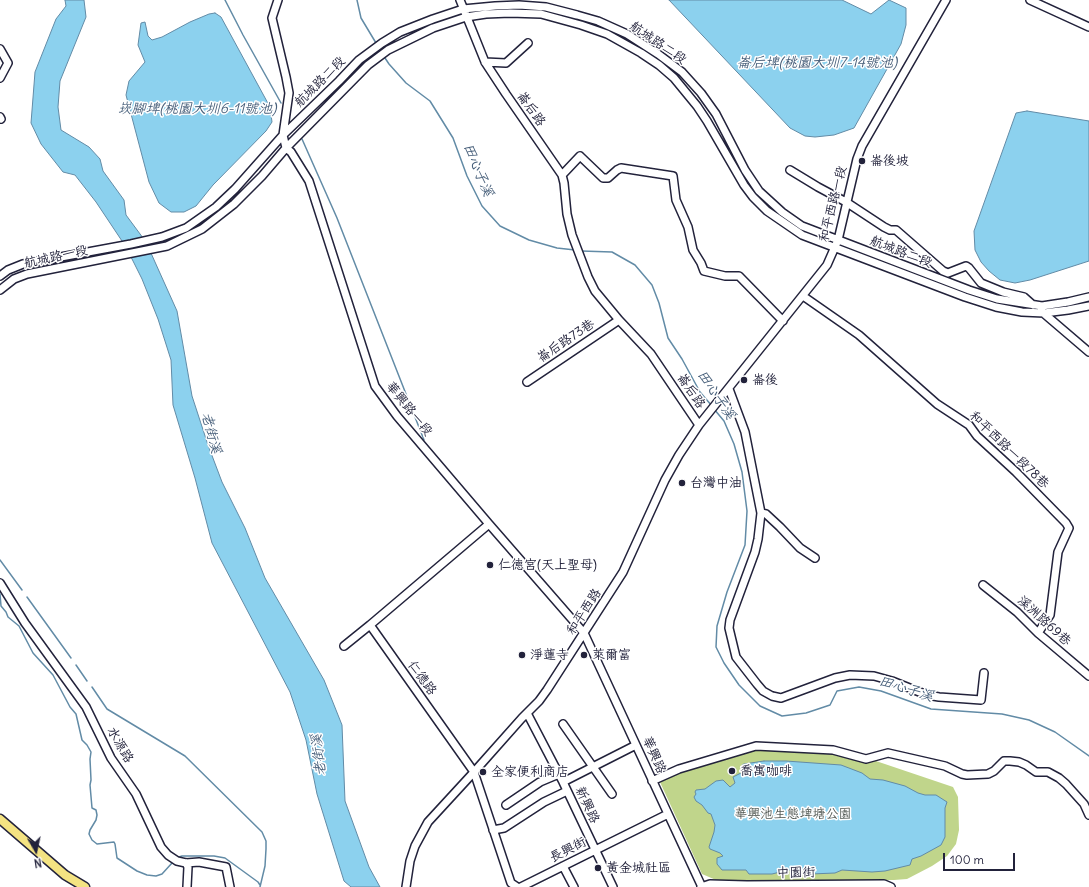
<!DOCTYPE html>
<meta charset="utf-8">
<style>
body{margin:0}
#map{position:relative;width:1089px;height:887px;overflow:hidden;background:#fff;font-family:Delius,sans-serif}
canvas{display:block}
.north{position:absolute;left:16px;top:831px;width:40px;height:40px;-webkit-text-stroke:3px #fff;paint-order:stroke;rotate:171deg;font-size:11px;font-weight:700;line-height:16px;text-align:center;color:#22223b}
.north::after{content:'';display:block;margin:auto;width:14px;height:18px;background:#22223b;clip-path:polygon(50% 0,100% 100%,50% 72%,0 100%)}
.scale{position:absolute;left:943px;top:853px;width:72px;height:18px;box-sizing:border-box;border:2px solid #22223b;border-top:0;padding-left:5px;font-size:12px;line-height:14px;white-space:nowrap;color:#22223b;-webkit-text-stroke:3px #fff;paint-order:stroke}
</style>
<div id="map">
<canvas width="1089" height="887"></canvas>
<div class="north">N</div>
<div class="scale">100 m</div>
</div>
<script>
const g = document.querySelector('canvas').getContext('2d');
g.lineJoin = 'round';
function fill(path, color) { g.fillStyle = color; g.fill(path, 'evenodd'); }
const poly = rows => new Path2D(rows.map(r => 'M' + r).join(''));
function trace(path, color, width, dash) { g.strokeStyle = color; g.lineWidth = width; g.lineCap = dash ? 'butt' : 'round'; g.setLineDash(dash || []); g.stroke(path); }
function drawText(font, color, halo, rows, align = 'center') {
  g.font = font + ' Delius,"LXGW WenKai TC",sans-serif'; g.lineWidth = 3; g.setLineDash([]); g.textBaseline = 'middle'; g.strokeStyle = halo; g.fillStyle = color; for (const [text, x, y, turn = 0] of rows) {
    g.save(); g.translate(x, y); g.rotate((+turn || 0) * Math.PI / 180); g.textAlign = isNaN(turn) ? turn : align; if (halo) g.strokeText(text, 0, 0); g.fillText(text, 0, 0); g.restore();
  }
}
fill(poly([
 [763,748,831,751,873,760,953,787,958,797,959,830,956,844,947,856,932,866,907,879,894,880,716,880,702,874,660,782,683,771,715,760]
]), '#c0d58b');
const water = poly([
 [65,0,84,0,86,17,60,81,58,107,61,130,89,147,100,159,103,171,124,200,126,215,146,242,177,311,192,396,208,445,222,482,245,528,265,578,324,680,342,725,345,801,369,867,380,887,351,887,344,881,317,794,306,740,290,692,212,543,195,478,173,405,171,360,158,319,142,279,126,247,96,202,75,175,63,172,41,144,31,123,35,72,56,19,66,6,65,0],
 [669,0,842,0,871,14,889,0,906,8,906,25,901,44,854,128,834,135,815,137,805,136,790,128,669,0],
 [215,13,221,17,270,107,272,122,266,131,213,185,196,206,184,212,171,212,159,203,149,182,126,95,129,81,145,62,138,45,141,23,145,22,148,36,152,40,162,37,190,22,209,14,215,13],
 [1027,111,1089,121,1089,261,1030,280,1015,283,1000,280,989,271,981,262,975,250,974,231,1016,113,1027,111],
 [764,761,786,761,841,765,862,773,870,779,883,780,905,786,918,793,925,795,936,795,947,802,945,808,945,837,941,845,921,856,912,859,910,865,885,871,872,872,842,870,835,873,811,874,808,871,788,870,772,874,749,874,746,870,722,870,717,864,717,858,723,856,720,853,710,849,709,847,714,832,715,825,711,814,708,813,702,805,696,801,694,797,696,794,695,792,696,790,705,789,716,781,723,780,730,787,735,783,733,777,741,773,744,774,747,770,742,765,744,764,764,761]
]);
fill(water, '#8cd1ee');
trace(water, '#628ba6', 1);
trace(poly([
 [225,0,243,35,281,103],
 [357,0,361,18,376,43],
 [383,55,389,64,406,83,430,101,453,138,467,176,482,206,500,226,529,240,557,248,575,250],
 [302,139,337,218,424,440],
 [581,251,612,252,635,265,652,285,659,303,668,338,682,359,700,392,712,406],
 [714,409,724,421,734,444,742,472,747,511,745,545,727,592,717,626,716,647,724,663,739,685,760,706,782,716,806,713,830,705,837,691,859,687,881,691,931,709,1002,714,1029,720,1055,732,1089,756],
 [0,560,22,590],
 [0,594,1,606,6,612,8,617,19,626,33,653,53,675,70,707,76,714,82,740,87,745,91,752,90,759,91,780,90,785,92,808,96,810,97,815,96,820,90,830,89,834,92,840,97,844,114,842,115,844,117,858,137,871,147,875,156,876,162,874,172,863],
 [27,597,71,658],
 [76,665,87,681],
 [92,687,107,709,185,756,262,832,266,841,266,849,265,866,260,887],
 [176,858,182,856,214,856,225,858,258,882,260,885]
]), '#628ba6', 1.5);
const minor = poly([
 [278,0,272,18,286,77,289,93,283,135,286,148,291,152,309,181,375,386,397,416,489,524,584,633,702,887],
 [460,0,485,62,506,94,562,175,564,183,567,214,572,235,588,277,595,291,619,320,651,354,699,425],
 [1030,0,1089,27],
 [0,49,8,63,0,78],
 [485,62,506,63,528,43],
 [0,117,1,119],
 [790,170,818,187,846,202,884,227,890,230,896,230,943,271,948,273,966,266,969,268,981,283,1003,292,1024,297,1033,305],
 [562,175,580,156,603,178,608,178,617,170,621,168,673,176,676,200,688,227,693,250,701,263,704,271,725,276,739,276,783,321],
 [0,276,8,270,23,264,131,244,162,237,186,228,216,207,235,189,283,135,339,81,359,60,382,43,400,32,433,19,463,9,495,6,519,5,546,7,577,15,598,21,627,34,658,54,682,72,701,93,716,114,745,170,759,191,782,212,802,226,969,290,997,299,1042,306,1068,302,1089,297],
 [0,290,14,279,27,274,167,246,202,229,234,204,262,176,286,148,368,65,388,50,433,28,466,17,486,14,510,13,541,14,581,25,607,34,641,53,659,65,674,78,697,106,707,121,744,185,753,197,767,211,802,235,965,297,996,307,1022,312,1044,313,1068,310,1089,306],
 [803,296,859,335,937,404,969,425,977,436,1016,472,1066,523,1069,528,1058,552,1050,615,1038,633],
 [1041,311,1089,352],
 [527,382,619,320],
 [729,389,745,432,761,513,758,539,755,552,730,620,729,628,736,657,757,684,763,691,772,696,781,698,835,678,850,675,874,676,892,681,927,695,939,697,981,700,984,673],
 [761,513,766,514,780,527,800,548,815,558],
 [489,524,370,625,474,772,511,883,517,887],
 [0,583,25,623,86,707,111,758,136,794,161,847,168,855,177,861,186,863,199,862,226,867,230,887],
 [983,585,1017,612,1038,633,1089,676],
 [344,646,370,625],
 [527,713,563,782,613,887],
 [563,724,612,794],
 [652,781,679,769,756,746,833,750,866,759,888,753,945,766,962,774,967,775,988,774,994,771,1004,761,1010,761,1019,762,1026,765,1036,772,1048,772,1059,778,1066,784,1084,804,1089,815],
 [563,782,636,745],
 [506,805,540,782,559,774],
 [493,830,504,828,544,802,567,791],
 [186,863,188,867,187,887],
 [563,866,574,887],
 [406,887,410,861,415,846,428,822,474,772,522,718,539,701,547,690,623,572,665,480,679,455,699,425,827,265,838,240,857,159,862,146,946,0],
 [521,887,668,814],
 [701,887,710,884,747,885,884,884,891,887]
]);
const major = poly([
 [0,819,65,875,85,887]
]);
trace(minor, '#22223b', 10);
trace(major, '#22223b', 11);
trace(minor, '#fff', 7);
trace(major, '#f4e382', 8);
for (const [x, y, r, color] of [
 [862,161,4,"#22223b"],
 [744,380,4,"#22223b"],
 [682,483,4,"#22223b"],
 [490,565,4,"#22223b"],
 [522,655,4,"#22223b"],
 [584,655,4,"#22223b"],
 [732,771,4,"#22223b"],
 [483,772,4,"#22223b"],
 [598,868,4,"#22223b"]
]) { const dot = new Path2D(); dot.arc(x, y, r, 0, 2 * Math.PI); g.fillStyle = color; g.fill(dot); trace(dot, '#fff', 1.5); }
drawText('13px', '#22223b', '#fff', [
 ["航城路二段",658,43,34],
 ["航城路二段",320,82,-45],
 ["崙后路",531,109,55],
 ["和平西路一段",833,204,-76],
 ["航城路二段",901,252,21],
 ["航城路一段",56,257,-12],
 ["崙后路73巷",566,341,-34],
 ["崙后路",691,391,56],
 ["華興路一段",409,409,51],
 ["和平西路一段78巷",1009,450,44],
 ["和平西路",584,612,-57],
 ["溪洲路69巷",1044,621,42],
 ["仁德路",422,678,54],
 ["水源路",120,745,60],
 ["華興路",654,755,66],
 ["新興路",587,805,65],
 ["長興街",568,850,-27],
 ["中園街",796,873,-1]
]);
drawText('13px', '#22223b', '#fff', [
 ["崙後坡",870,161],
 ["崙後",752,380],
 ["台灣中油",690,483],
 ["仁德宮(天上聖母)",498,565],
 ["淨蓮寺",530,655],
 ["萊爾富",592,655],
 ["喬寓咖啡",740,771],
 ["全家便利商店",491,772],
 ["黃金城社區",606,868]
], 'left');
drawText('13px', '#515853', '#fff', [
 ["華興池生態埤塘公園",793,814]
]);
drawText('italic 14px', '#475f7a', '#fff', [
 ["崙后埤(桃園大圳7-14號池)",817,63],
 ["崁腳埤(桃園大圳6-11號池)",197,109],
 ["田心子溪",478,170,67],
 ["田心子溪",716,395,56],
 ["老街溪",211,433,75],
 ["田心子溪",906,689,17],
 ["老街溪",319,755,-97]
]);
</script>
